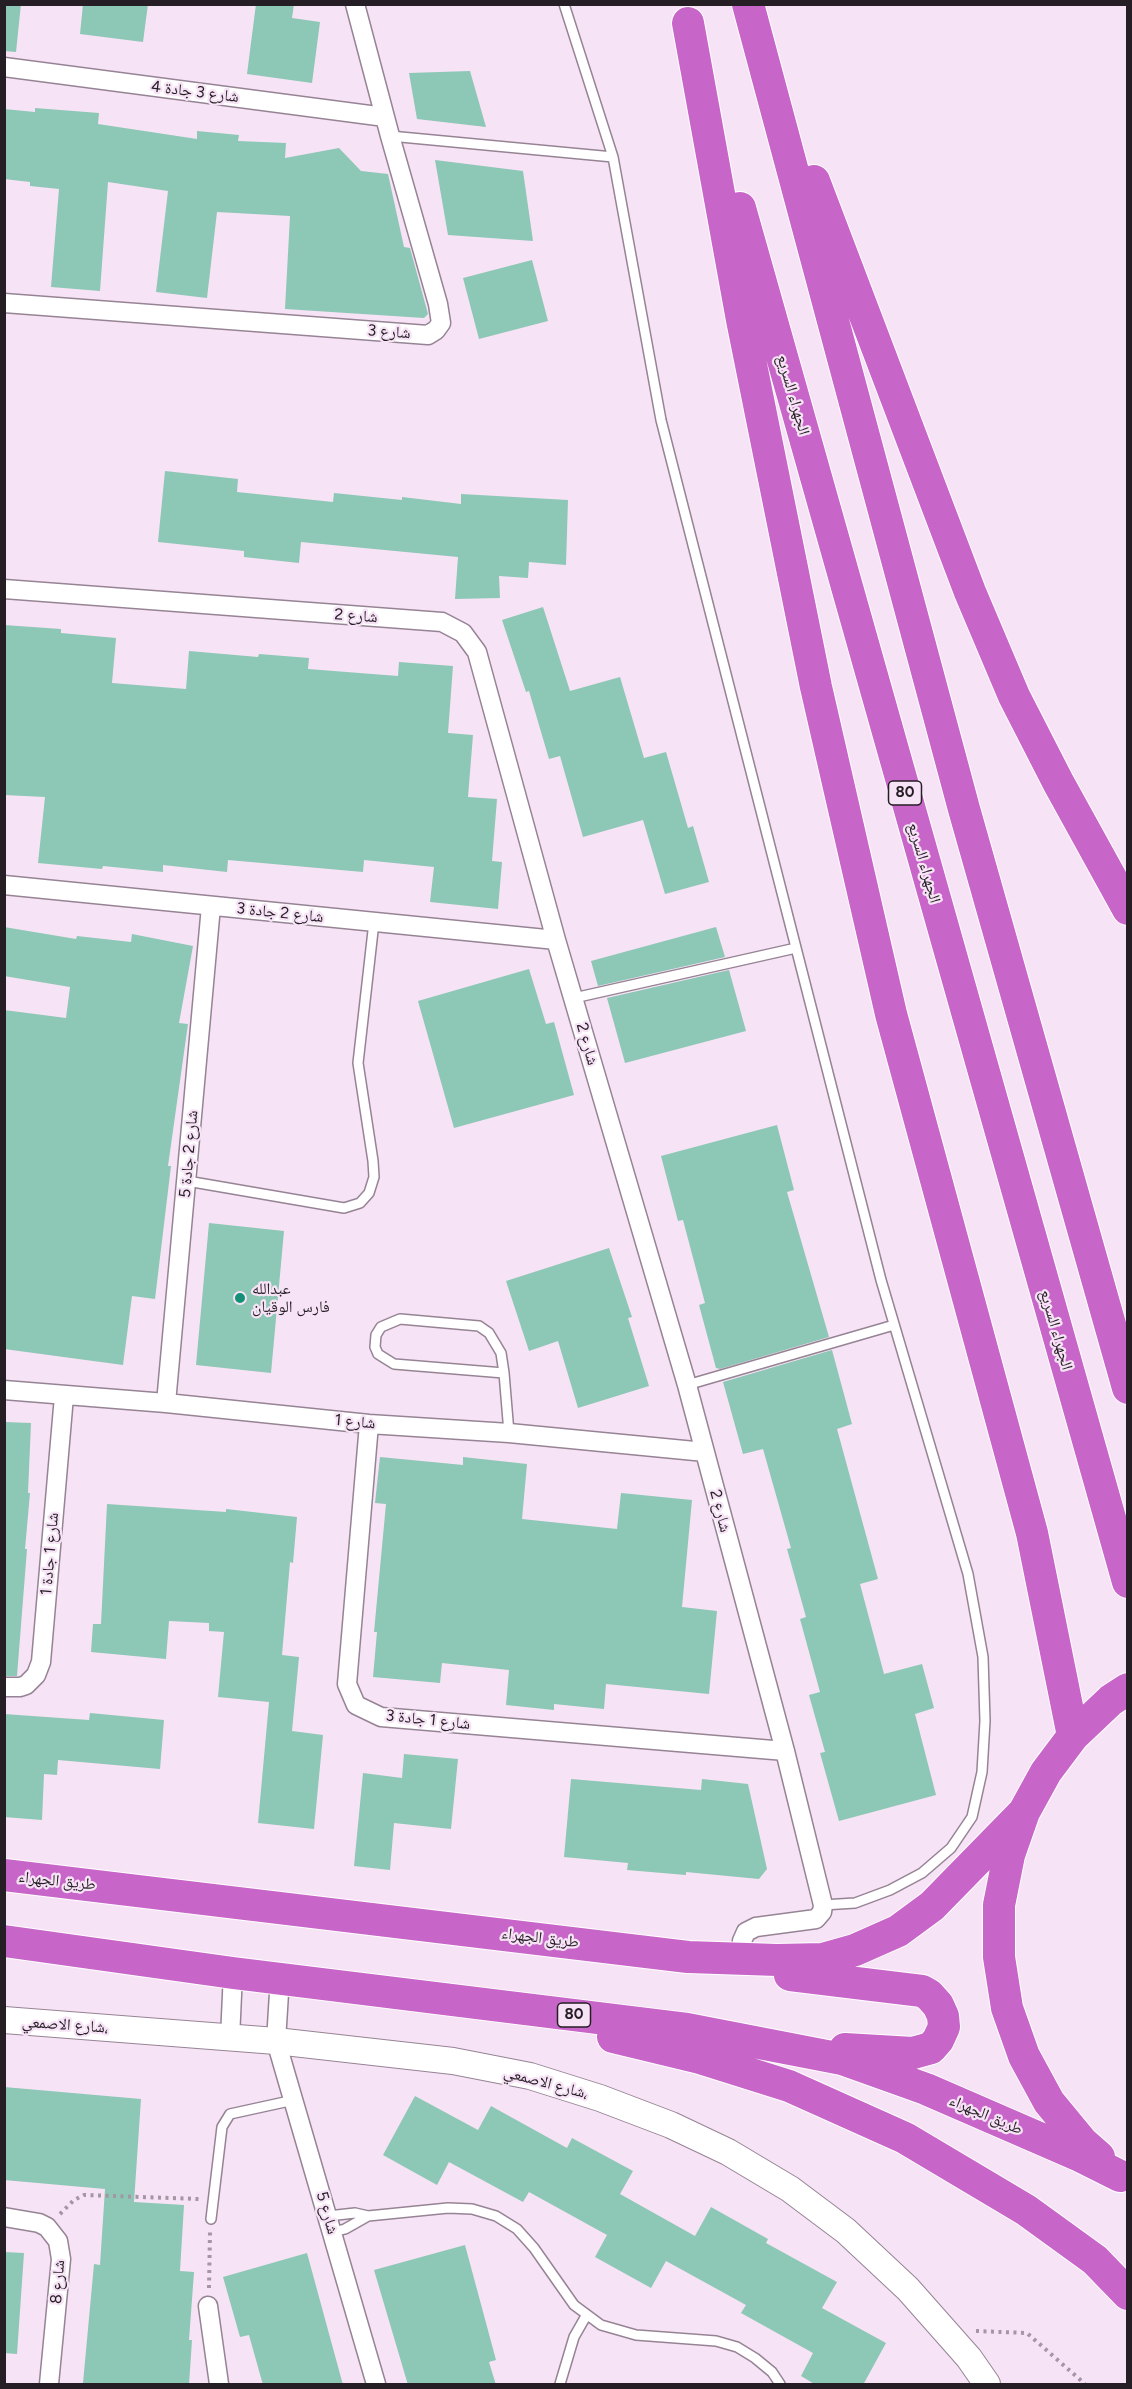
<!DOCTYPE html>
<meta charset="utf-8">
<style>
body{margin:0}
#map{position:relative;width:1132px;height:2389px;overflow:hidden;background:#f7e3f6;font-family:Figtree,sans-serif}
canvas{display:block}
.frame{position:absolute;inset:0;border:6px solid #261e25;pointer-events:none}
</style>
<div id="map">
<canvas width="1132" height="2389"></canvas>
<div class="frame"></div>
</div>
<script>
const g = document.querySelector('canvas').getContext('2d');
g.lineJoin = 'round';
function fill(path, color) { g.fillStyle = color; g.fill(path, 'evenodd'); }
const poly = rows => new Path2D(rows.map(r => 'M' + r).join(''));
function trace(path, color, width, dash) { g.strokeStyle = color; g.lineWidth = width; g.lineCap = dash ? 'butt' : 'round'; g.setLineDash(dash || []); g.stroke(path); }
function drawText(font, color, halo, rows, align = 'center') {
  g.font = font + ' Figtree,"Noto Naskh Arabic",sans-serif'; g.lineWidth = 4.5; g.setLineDash([]); g.textBaseline = 'middle'; g.strokeStyle = halo; g.fillStyle = color; for (const [text, x, y, turn = 0] of rows) {
    g.save(); g.translate(x, y); g.rotate((+turn || 0) * Math.PI / 180); g.textAlign = isNaN(turn) ? turn : align; if (halo) g.strokeText(text, 0, 0); g.fillText(text, 0, 0); g.restore();
  }
}
fill(poly([
 [4,4,21,4,16,52,4,51],
 [83,4,148,4,143,42,80,34],
 [256,4,294,4,292,18,320,22,312,83,247,74],
 [470,71,486,127,417,119,409,73],
 [35,108,99,113,98,124,197,139,197,131,239,135,238,141,286,143,285,158,339,148,361,171,388,174,404,247,410,248,428,314,424,318,285,309,290,216,217,212,207,298,156,292,168,191,108,182,100,291,51,287,59,189,30,186,30,182,4,179,4,109,35,112],
 [435,160,523,171,533,241,448,235],
 [532,260,548,321,479,339,463,278],
 [165,471,238,479,237,492,333,502,334,493,402,500,402,497,461,504,461,494,568,500,566,565,529,562,528,578,499,576,500,598,455,599,458,557,301,542,299,563,244,557,244,551,158,542],
 [543,607,570,691,620,677,644,758,666,752,688,828,693,826,709,882,665,894,643,820,583,837,560,756,549,759,529,691,526,692,502,620],
 [4,625,61,629,61,633,116,638,112,683,186,689,189,651,258,657,259,654,309,658,308,669,398,676,399,662,453,666,448,733,473,735,468,797,497,799,492,861,502,862,498,909,430,902,434,867,364,860,363,872,228,860,227,872,163,865,163,872,103,866,102,869,38,863,45,797,4,795],
 [4,927,76,939,77,936,131,942,132,934,193,946,179,1023,188,1024,168,1166,171,1166,155,1299,132,1296,123,1365,4,1349,4,1010,66,1018,70,987,4,976],
 [716,927,725,957,598,986,591,961],
 [529,969,546,1024,554,1022,574,1095,454,1128,418,1001],
 [729,970,746,1031,625,1063,607,998],
 [777,1125,794,1190,787,1192,829,1337,720,1369,716,1368,699,1305,705,1303,683,1220,678,1221,661,1156],
 [209,1223,284,1231,271,1373,196,1365],
 [609,1248,632,1317,628,1318,649,1386,578,1408,558,1341,529,1351,506,1281],
 [832,1350,852,1424,837,1429,878,1579,860,1584,884,1674,922,1664,934,1708,915,1714,936,1795,839,1821,820,1753,825,1752,809,1695,820,1692,800,1619,806,1617,787,1549,791,1548,763,1449,743,1454,723,1382],
 [4,1422,31,1423,28,1493,30,1493,25,1549,27,1549,17,1676,4,1676],
 [380,1457,463,1465,463,1457,527,1464,522,1519,617,1529,621,1493,692,1500,682,1607,717,1611,709,1694,606,1684,604,1709,554,1704,554,1710,506,1705,509,1670,442,1663,440,1683,373,1677,377,1632,374,1632,386,1504,375,1503],
 [107,1504,226,1512,226,1509,297,1517,293,1563,290,1562,282,1655,299,1657,292,1731,323,1735,314,1829,258,1823,269,1702,218,1697,224,1632,209,1631,209,1623,169,1621,166,1659,91,1652,93,1624,101,1624],
 [90,1713,164,1720,160,1769,58,1760,57,1775,44,1774,42,1820,4,1817,4,1714,89,1720],
 [404,1754,458,1759,451,1829,394,1823,390,1870,354,1866,363,1773,402,1778],
 [571,1779,701,1790,702,1779,748,1784,767,1869,759,1879,686,1872,686,1875,627,1870,628,1863,564,1857],
 [4,2087,141,2099,134,2202,184,2205,180,2271,194,2272,189,2340,192,2340,189,2385,83,2383,94,2264,100,2265,105,2189,4,2180],
 [415,2096,478,2130,491,2106,567,2148,572,2138,633,2171,620,2194,695,2236,711,2207,768,2239,766,2243,837,2282,822,2308,886,2343,863,2385,816,2385,801,2376,813,2353,741,2313,746,2305,666,2261,651,2288,595,2257,607,2235,529,2192,523,2202,449,2162,437,2185,383,2155],
 [465,2245,496,2360,489,2362,496,2385,408,2385,374,2270],
 [4,2252,24,2253,17,2354,4,2353],
 [307,2253,343,2385,263,2385,249,2335,240,2337,223,2277]
]), '#8dc7b5');
const lane = poly([
 [564,4,613,157,661,420,881,1280,968,1574,983,1657,985,1721,982,1772,972,1817,951,1848,922,1873,890,1890,855,1903,823,1905],
 [390,136,613,157],
 [574,998,796,948],
 [187,1181,344,1208,360,1203,369,1193,374,1177,373,1161,358,1063,374,922],
 [504,1373,394,1364,378,1354,375,1347,376,1335,381,1327,400,1319,479,1326,489,1333,501,1353,504,1373,509,1433],
 [687,1385,894,1325],
 [328,2216,355,2213,368,2216,448,2208,472,2209,496,2216,517,2229,534,2248,574,2305,601,2325,636,2335,716,2341,737,2347,755,2358,772,2372,780,2384],
 [211,2219,222,2127,230,2114,294,2100],
 [333,2232,345,2229,368,2216],
 [560,2384,574,2337,586,2316]
]);
const street = poly([
 [4,67,385,117],
 [4,303,428,335,436,330,441,323,438,304,390,136,355,4],
 [4,589,442,622,463,633,477,652,556,940,687,1385,785,1751,823,1905,822,1912,816,1919,756,1927,746,1932,742,1941,741,1959],
 [4,885,556,940],
 [4,1390,166,1403,369,1424,509,1433,705,1452],
 [166,1403,211,906],
 [369,1424,347,1684,356,1705,381,1717,785,1751],
 [4,1687,20,1687,26,1685,36,1675,41,1662,64,1396],
 [280,1977,276,2041,376,2384],
 [230,2038,233,1973],
 [4,2217,39,2223,47,2227,58,2241,61,2259,49,2384],
 [208,2306,219,2384]
]);
const secondary = poly([
 [4,2020,276,2041,453,2061,530,2076,600,2098,671,2125,728,2152,790,2189,846,2231,908,2289,969,2358,987,2384]
]);
const highway = poly([
 [748,4,964,809,1128,1388],
 [688,23,742,320,816,687,891,1014,1032,1533,1073,1736],
 [814,181,970,592,1014,696,1058,782,1128,909],
 [740,208,1128,1582],
 [4,1875,688,1957,777,1960,823,1959,855,1950,898,1931,932,1906,1024,1812],
 [4,1941,233,1973,687,2029,842,2059,926,2089,1078,2155,1120,2176],
 [790,1975,922,1991,929,1995,938,2005,943,2016,944,2027,938,2040,931,2048,913,2053,845,2049],
 [613,2037,700,2058,789,2086,905,2138,1026,2210,1095,2260,1128,2294],
 [1099,2157,1082,2142,1049,2102,1024,2056,1007,2008,999,1957,999,1905,1009,1855,1024,1812,1046,1772,1073,1736,1111,1700,1128,1689]
]);
trace(lane, '#968495', 12);
trace(street, '#968495', 21);
trace(secondary, '#968495', 28);
trace(highway, '#fff', 34);
trace(poly([
 [60,2214,74,2200,84,2195,199,2199],
 [209,2288,210,2232],
 [976,2331,1027,2333,1085,2384]
]), '#a596a4', 4, [3, 4.5]);
trace(lane, '#fff', 9);
trace(street, '#fff', 18);
trace(secondary, '#fff', 26);
trace(highway, '#c865c8', 32);
for (const [x, y, r, color] of [
 [240,1298,6,"#139076"]
]) { const dot = new Path2D(); dot.arc(x, y, r, 0, 2 * Math.PI); g.fillStyle = color; g.fill(dot); trace(dot, '#f7e3f6', 2); }
for (const [x, y, w] of [
 [905,793,33],
 [574,2015,33]
]) { const box = new Path2D(); box.roundRect(x - w / 2, y - 12, w, 24, 4.5); g.fillStyle = '#f7e3f6'; g.fill(box); trace(box, '#261e25', 1.5); }
drawText('bold 15px', '#261e25', null, [
 ["80",905,793],
 ["80",574,2015]
]);
drawText('16px', '#261e25', '#f7e3f6', [
 ["شارع 3 جادة 4",195,92,7],
 ["شارع 3",389,332,4],
 ["الجهراء السريع",793,395,74],
 ["شارع 2",356,616,4],
 ["الجهراء السريع",924,863,74],
 ["شارع 2 جادة 3",280,913,6],
 ["شارع 2",587,1044,74],
 ["شارع 2 جادة 5",189,1154,-85],
 ["الجهراء السريع",1056,1330,74],
 ["شارع 1",355,1422,5],
 ["شارع 2",720,1511,75],
 ["شارع 1 جادة 1",50,1554,-85],
 ["شارع 1 جادة 3",428,1720,6],
 ["طريق الجهراء",57,1881,6],
 ["طريق الجهراء",540,1938,7],
 ["شارع الاصمعي،",65,2025,4],
 ["شارع الاصمعي،",546,2083,15],
 ["طريق الجهراء",986,2115,23],
 ["شارع 5",327,2213,74],
 ["شارع 8",58,2282,-86]
]);
drawText('16px', '#261e25', '#f7e3f6', [
 ["عبدالله",252,1289],
 ["فارس الوقيان",252,1307]
], 'left');
</script>
